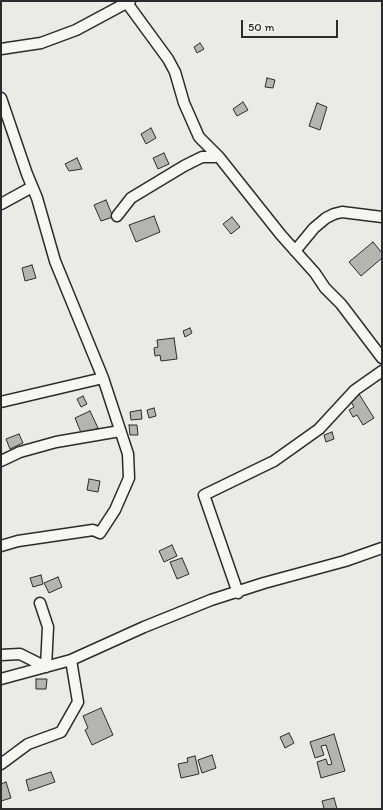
<!DOCTYPE html>
<style>
body{margin:0}
#map{position:relative;width:383px;height:810px;overflow:hidden;background:#eaeae6;font-family:Itim,sans-serif}
canvas{display:block}
.frame{position:absolute;inset:0;border:2px solid #2b2b2b;pointer-events:none}
.scale{position:absolute;left:241px;top:20px;width:97px;height:18px;box-sizing:border-box;border:2px solid #2b2b2b;border-top:0;padding-left:5px;font-size:12px;line-height:14px;white-space:nowrap;color:#2b2b2b;-webkit-text-stroke:3px #f6f6f2;paint-order:stroke}
</style>
<div id="map">
<canvas width="383" height="810"></canvas>
<div class="frame"></div>
<div class="scale">50 m</div>
</div>
<script>
const g = document.querySelector('canvas').getContext('2d');
g.lineJoin = 'round';
function fill(path, color) { g.fillStyle = color; g.fill(path, 'evenodd'); }
const poly = rows => new Path2D(rows.map(r => 'M' + r).join(''));
function trace(path, color, width, dash) { g.strokeStyle = color; g.lineWidth = width; g.lineCap = dash ? 'butt' : 'round'; g.setLineDash(dash || []); g.stroke(path); }
const building = poly([
 [200,43,204,49,197,53,194,47,200,43],
 [267,78,275,80,273,88,265,87,267,78],
 [243,102,248,110,237,116,233,109,243,102],
 [317,103,327,107,320,130,309,126,317,103],
 [151,128,156,138,146,144,141,134,151,128],
 [164,153,169,164,158,169,153,158,164,153],
 [77,158,82,169,69,171,65,164,77,158],
 [106,200,113,217,101,221,94,205,106,200],
 [154,216,160,232,136,242,129,225,154,216],
 [232,217,240,227,231,234,223,224,232,217],
 [373,242,382,253,382,258,361,276,349,262,373,242],
 [32,265,36,278,25,281,22,268,32,265],
 [190,328,192,333,185,337,183,331,190,328],
 [174,338,177,359,161,361,160,355,155,356,154,348,158,347,157,340,174,338],
 [359,394,374,418,363,425,357,415,353,417,349,410,354,407,350,400,359,394],
 [83,396,87,404,81,407,77,399,83,396],
 [154,408,156,416,149,418,147,410,154,408],
 [141,410,142,419,131,420,130,412,141,410],
 [90,411,98,428,82,435,75,418,90,411],
 [129,425,137,425,138,435,130,435,129,425],
 [332,432,334,439,326,442,324,435,332,432],
 [19,434,23,443,10,449,6,439,19,434],
 [89,479,100,481,98,492,87,490,89,479],
 [172,545,177,556,164,562,159,551,172,545],
 [182,558,189,574,177,579,170,562,182,558],
 [41,575,43,584,33,587,30,578,41,575],
 [58,577,62,587,49,593,44,583,58,577],
 [36,679,47,679,46,689,36,689,36,679],
 [101,708,113,735,92,745,85,730,88,728,83,716,101,708],
 [289,733,294,743,285,748,280,737,289,733],
 [334,734,345,771,321,778,317,762,326,759,328,765,332,764,326,745,321,746,324,755,315,758,310,742,334,734],
 [212,755,216,768,202,773,198,760,212,755],
 [195,756,199,774,181,778,178,764,188,762,187,758,195,756],
 [51,772,55,782,29,791,26,780,51,772],
 [6,782,11,798,1,801,1,784,6,782],
 [334,798,337,809,322,809,324,808,322,801,334,798]
]);
fill(building, '#b4b4b1');
trace(building, '#2b2b2b', 1);
const street = poly([
 [127,3,168,59,175,72,184,103,199,137,219,157,281,235,315,273,325,288,341,304,382,358],
 [1,49,41,43,76,30,130,1],
 [1,98,27,174,37,198,55,261,103,378,128,454,129,478,115,510,100,533,93,530,18,541,1,546],
 [1,204,32,187],
 [117,216,131,198,184,166,202,157,219,157],
 [295,251,314,228,326,218,334,214,342,212,382,217],
 [1,402,103,378],
 [1,461,20,452,56,442,120,431],
 [238,593,204,495,274,461,319,429,355,390,382,371],
 [40,603,48,627,46,667],
 [1,655,20,654,46,667],
 [71,660,144,627,211,600,264,583,345,561,382,548],
 [1,679,71,660,78,702,61,732,28,744,1,764]
]);
trace(street, '#2b2b2b', 13);
trace(street, '#f6f6f2', 10);
</script>
